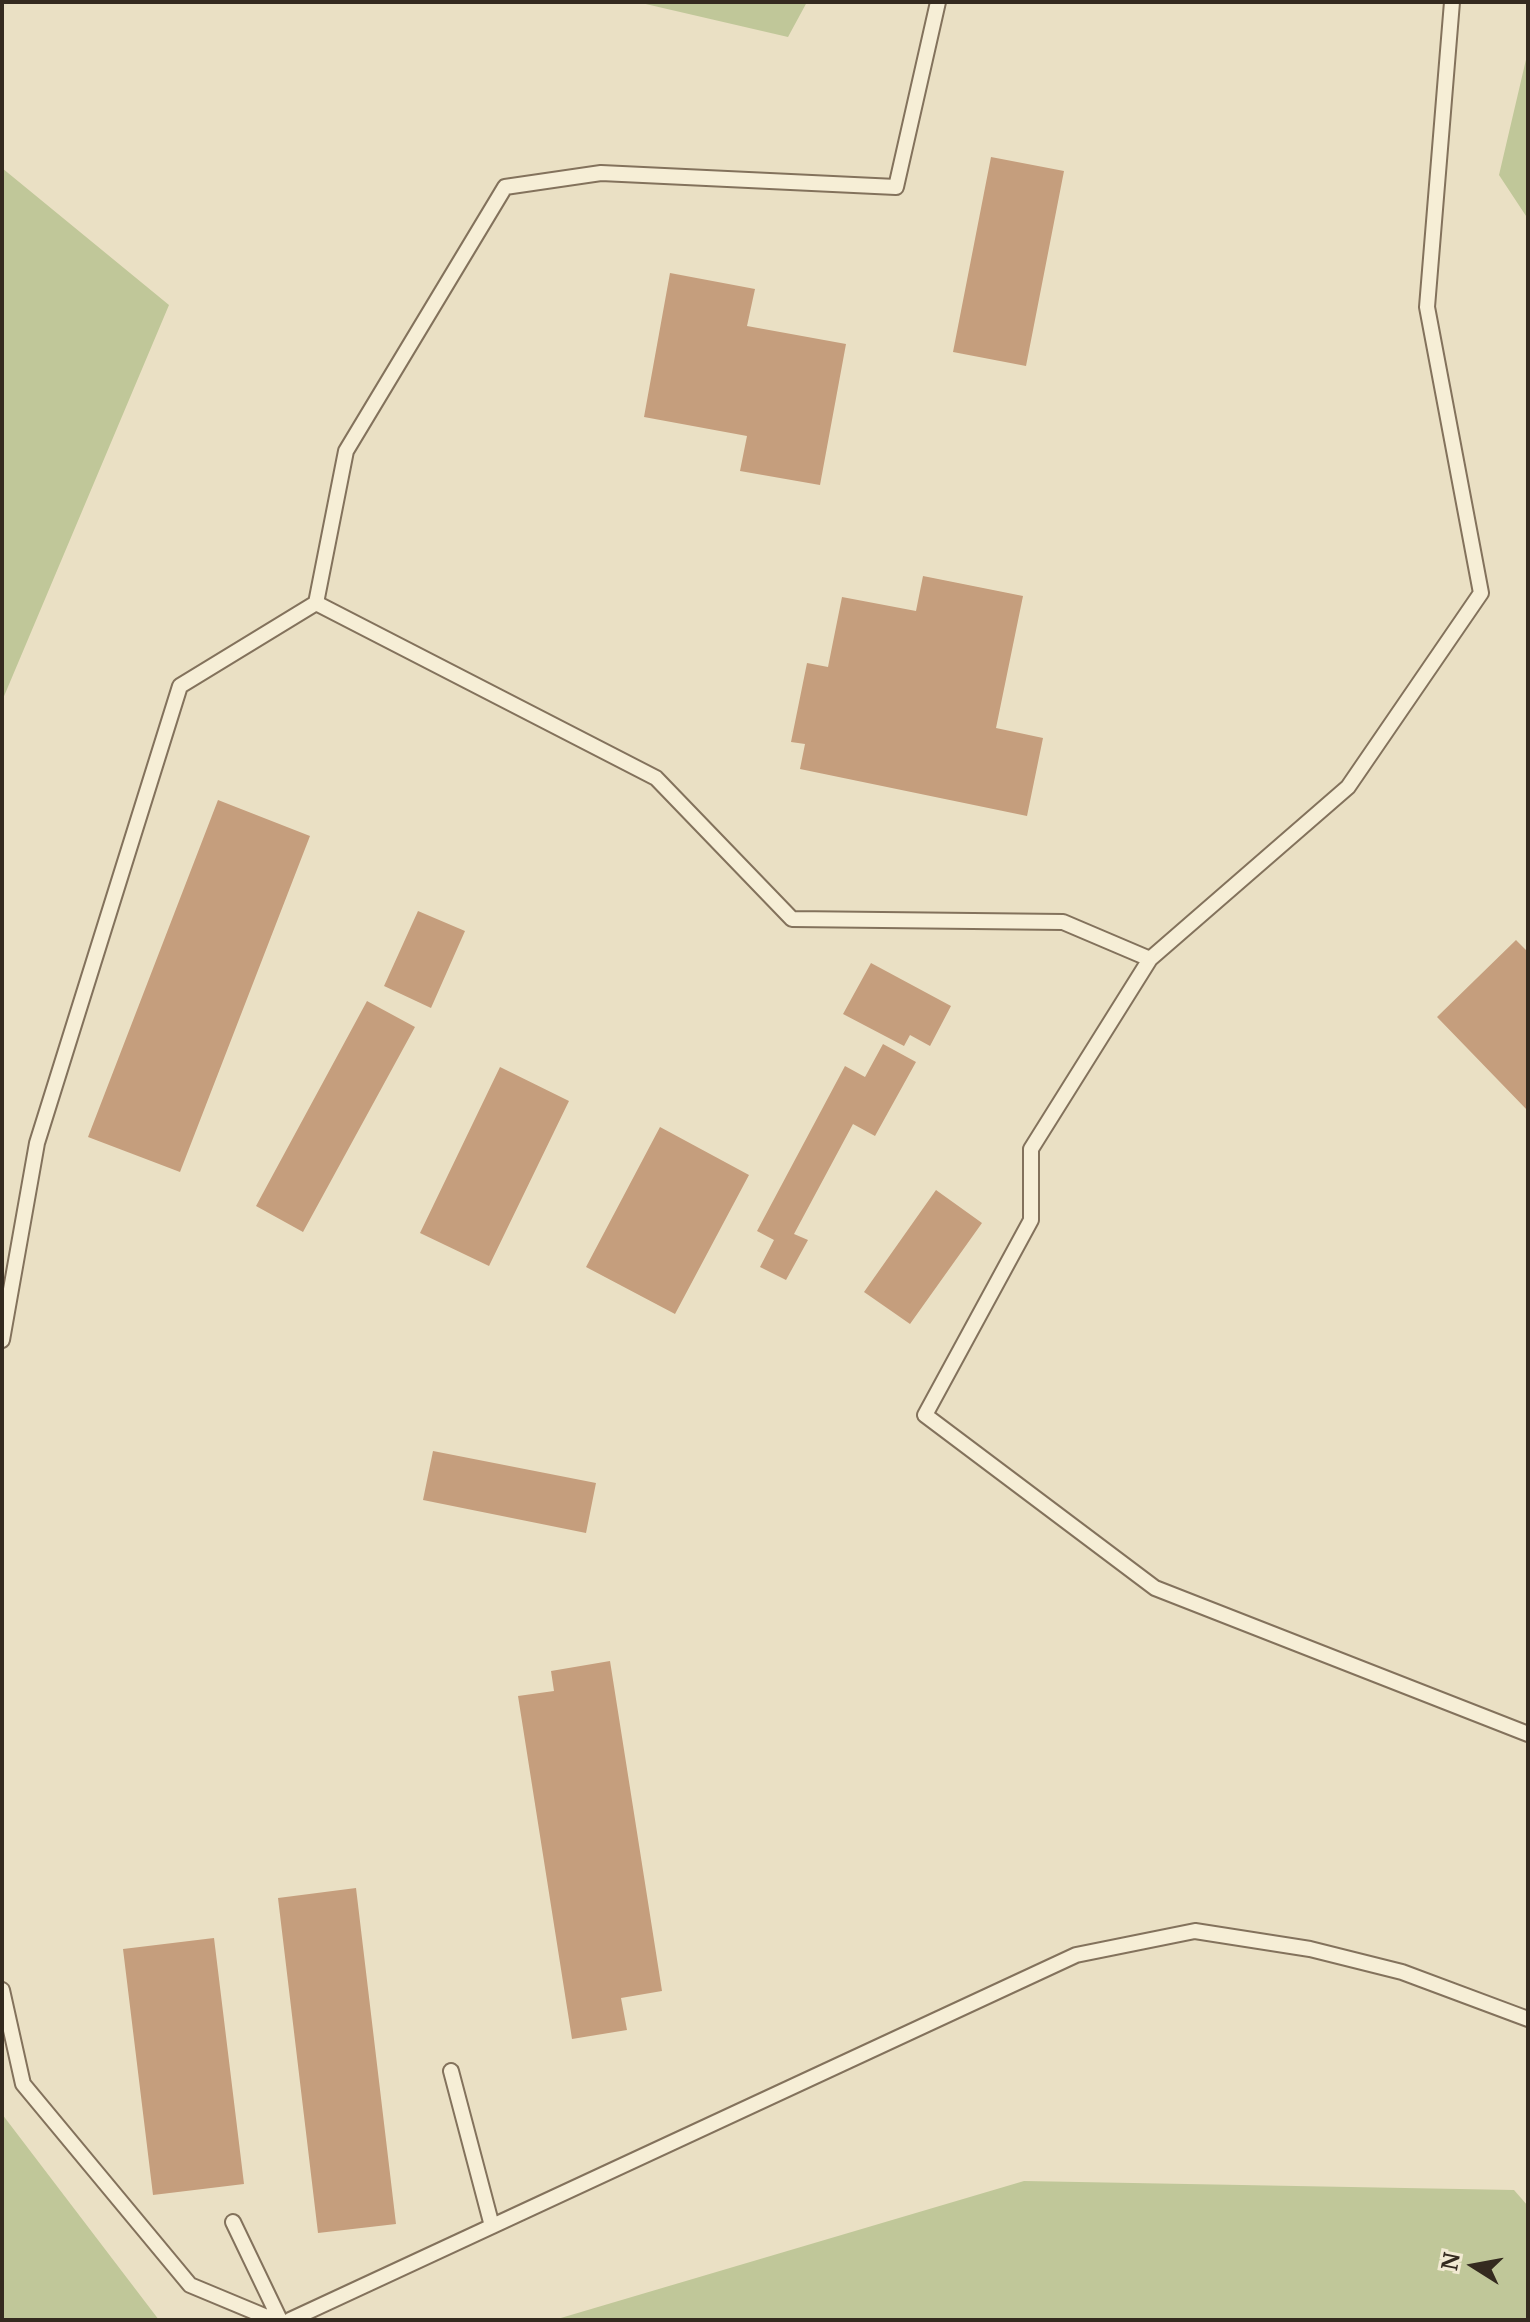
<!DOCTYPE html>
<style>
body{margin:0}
#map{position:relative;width:1530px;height:2322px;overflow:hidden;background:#eae0c4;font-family:Merriweather,serif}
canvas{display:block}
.frame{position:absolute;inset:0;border:4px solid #342a1f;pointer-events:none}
.north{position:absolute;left:1434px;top:2226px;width:80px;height:80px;-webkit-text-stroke:6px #f2ead3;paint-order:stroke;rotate:281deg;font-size:22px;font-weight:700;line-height:32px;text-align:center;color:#342a1f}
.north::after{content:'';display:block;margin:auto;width:28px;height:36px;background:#342a1f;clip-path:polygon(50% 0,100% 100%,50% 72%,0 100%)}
</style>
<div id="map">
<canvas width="1530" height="2322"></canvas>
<div class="frame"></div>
<div class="north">N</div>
</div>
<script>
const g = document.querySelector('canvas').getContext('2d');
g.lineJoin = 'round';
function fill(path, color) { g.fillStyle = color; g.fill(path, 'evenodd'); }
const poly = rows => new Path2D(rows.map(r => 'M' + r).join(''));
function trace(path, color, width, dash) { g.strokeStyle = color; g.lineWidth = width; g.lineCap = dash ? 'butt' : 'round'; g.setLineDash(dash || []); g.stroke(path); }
fill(poly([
 [637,2,807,2,788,37],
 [1528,51,1528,219,1499,175],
 [2,168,169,305,2,701],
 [2,2114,159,2320,2,2320],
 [1024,2181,1514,2190,1528,2206,1528,2320,554,2320]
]), '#c0c799');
fill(poly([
 [991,157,1064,171,1026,366,953,352],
 [670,273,755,289,747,326,846,344,820,485,740,471,747,436,644,417],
 [923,576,1023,596,996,728,1043,738,1027,816,800,769,805,744,791,742,807,663,828,667,842,597,916,611],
 [218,800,310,836,180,1172,88,1137],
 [418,911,465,931,431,1008,384,986],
 [1516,940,1528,952,1528,1111,1437,1017],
 [871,963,951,1006,930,1046,910,1035,904,1046,843,1014],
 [367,1001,415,1027,303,1232,256,1206],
 [883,1044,916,1062,875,1136,853,1124,794,1234,808,1240,786,1280,760,1267,774,1240,757,1231,845,1066,865,1077],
 [500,1067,569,1101,489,1266,420,1233],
 [660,1127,749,1175,675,1314,586,1267],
 [936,1190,982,1223,910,1324,864,1292],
 [433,1451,596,1483,586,1533,423,1500],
 [610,1661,662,1991,621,1998,627,2030,572,2039,518,1696,554,1691,551,1671],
 [356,1888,396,2224,318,2233,278,1898],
 [214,1938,244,2184,153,2195,123,1949]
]), '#c59e7d');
const service = poly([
 [1452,2,1427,307,1481,593,1348,787,1150,959,1031,1149,1031,1220,925,1415,1155,1588,1528,1734],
 [316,603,346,451,505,187,601,173,896,187,938,2],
 [2,1340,37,1143,180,686,316,603,656,778,792,919,1063,922,1150,959],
 [2,1990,23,2084,190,2285,274,2320],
 [451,2071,492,2226],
 [233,2222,280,2320],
 [290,2320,1076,1955,1195,1931,1310,1949,1402,1972,1528,2019]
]);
trace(service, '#83725c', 18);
trace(service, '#f6eed6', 14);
</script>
